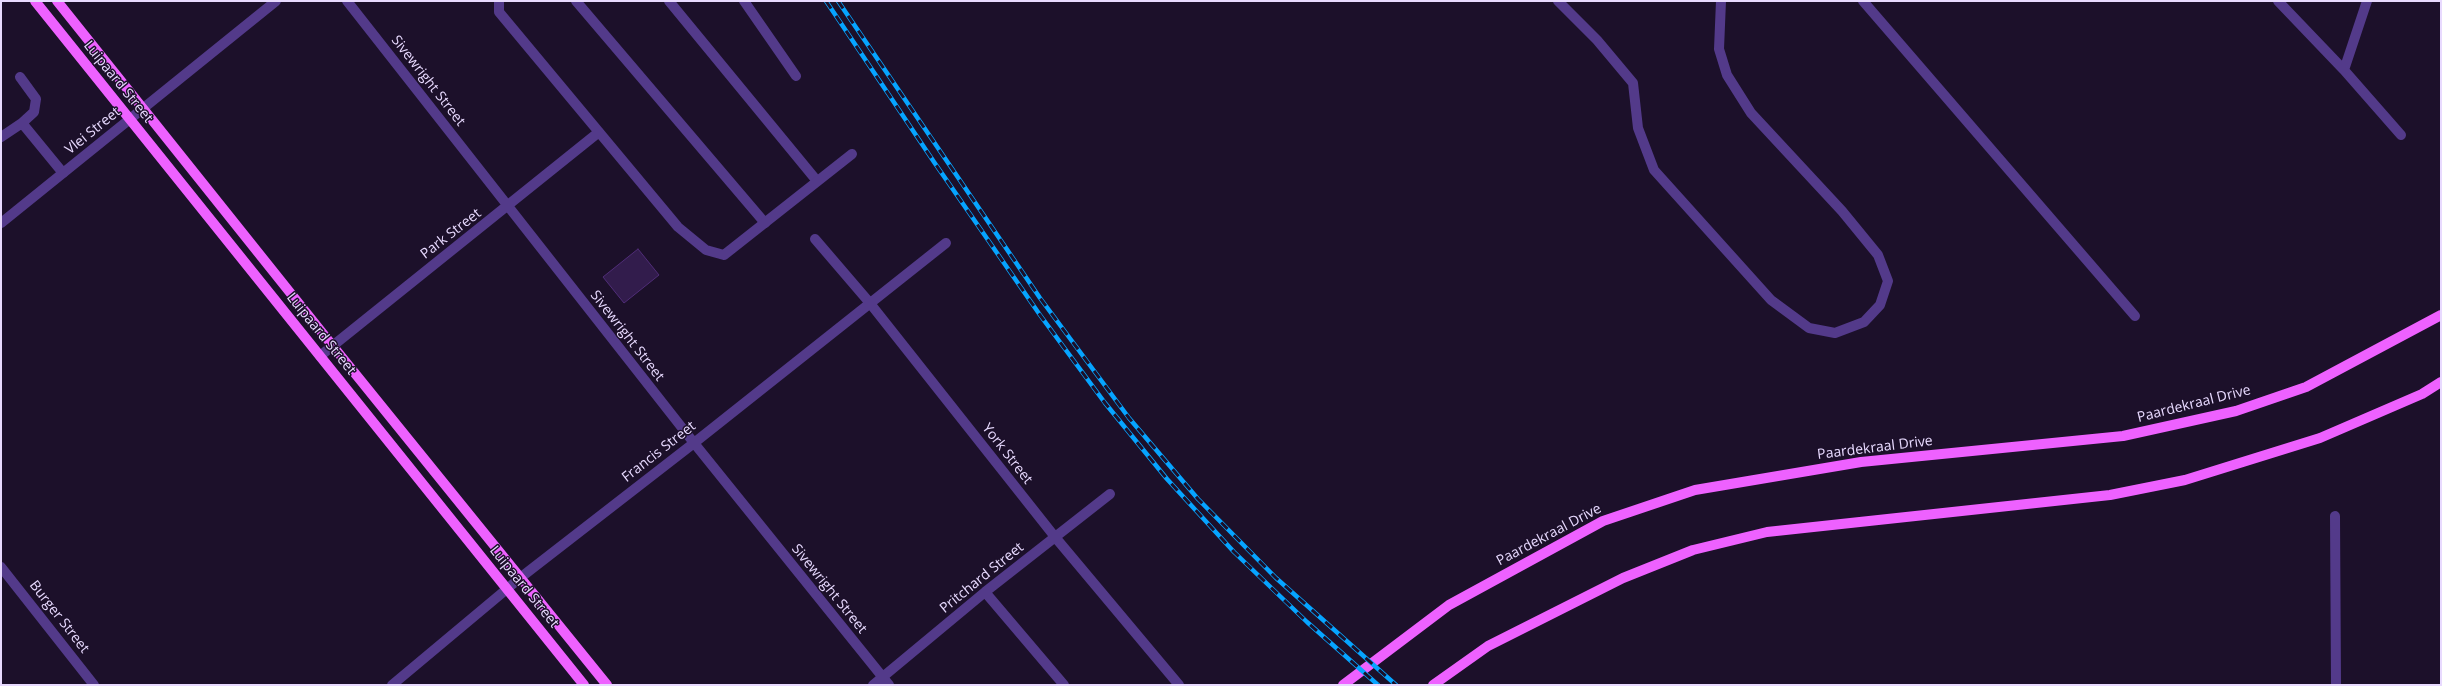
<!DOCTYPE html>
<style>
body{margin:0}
#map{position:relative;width:2442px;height:686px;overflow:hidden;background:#1c102a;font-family:"Open Sans",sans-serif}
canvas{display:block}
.frame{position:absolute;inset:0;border:2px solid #e8daff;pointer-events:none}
</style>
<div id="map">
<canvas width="2442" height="686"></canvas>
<div class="frame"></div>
</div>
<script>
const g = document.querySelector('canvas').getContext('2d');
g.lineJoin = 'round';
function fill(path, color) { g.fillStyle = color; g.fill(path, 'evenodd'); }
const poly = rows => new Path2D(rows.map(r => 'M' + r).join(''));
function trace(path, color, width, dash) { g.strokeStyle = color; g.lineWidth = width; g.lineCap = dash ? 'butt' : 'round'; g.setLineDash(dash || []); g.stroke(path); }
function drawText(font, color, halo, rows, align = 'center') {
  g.font = font + ' "Open Sans",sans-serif'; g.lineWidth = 3; g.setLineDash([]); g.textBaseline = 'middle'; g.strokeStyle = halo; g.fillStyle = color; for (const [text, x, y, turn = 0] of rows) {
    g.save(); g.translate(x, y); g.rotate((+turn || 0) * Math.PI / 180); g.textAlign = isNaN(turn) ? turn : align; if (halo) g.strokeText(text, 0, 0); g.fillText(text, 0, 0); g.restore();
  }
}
const building = poly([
 [638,249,659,275,624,303,603,277,638,249]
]);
fill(building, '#321c4c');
trace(building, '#502d78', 1);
trace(poly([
 [576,1,765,223],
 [669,1,817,181],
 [22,123,63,173],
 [1,137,22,123,34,112,36,99,20,77],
 [2335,516,2336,685]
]), '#533a8a', 10);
trace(poly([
 [347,1,694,443,889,685],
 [499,1,499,12,678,227,706,250,724,255,852,154],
 [744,1,796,76],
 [1558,1,1597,40,1633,83,1638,128,1654,170,1771,300,1809,328,1835,333,1864,322,1880,305,1888,281,1878,255,1842,211,1751,113,1727,75,1719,49,1721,1],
 [1863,1,2135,316],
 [2278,1,2344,70,2401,135],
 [2344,70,2367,1],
 [1,223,276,1],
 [815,239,869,302,1055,537,1179,685],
 [320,356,599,132],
 [1,567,94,685],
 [985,592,1064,685],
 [392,685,520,578,694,443,946,243],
 [873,685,985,592,1110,494]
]), '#533a8a', 10);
trace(poly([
 [35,1,584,685],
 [57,1,332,345,607,685],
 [1343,685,1449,605,1603,521,1695,490,1861,462,2123,436,2236,411,2306,387,2441,315],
 [1433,685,1488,646,1623,578,1693,550,1767,532,2110,495,2185,480,2320,438,2422,394,2441,382]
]), '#ee61ff', 10);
const rail = poly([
 [826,1,934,162,1040,315,1105,403,1167,479,1234,552,1307,622,1378,685],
 [838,1,1040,298,1129,418,1198,499,1276,578,1396,685]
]);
trace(rail, '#06a4ff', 4.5);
trace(rail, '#1c102a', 3, [9]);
drawText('14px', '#e8daff', '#1c102a', [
 ["Sivewright Street",428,81,52],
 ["Luipaard Street",118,82,51],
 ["Vlei Street",93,131,-39],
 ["Park Street",451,234,-38],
 ["Luipaard Street",321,334,51],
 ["Sivewright Street",627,336,52],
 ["Paardekraal Drive",2194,404,-14],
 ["Paardekraal Drive",1875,448,-7],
 ["Francis Street",659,452,-38],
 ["York Street",1007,454,52],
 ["Paardekraal Drive",1549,535,-28],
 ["Pritchard Street",982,578,-39],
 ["Luipaard Street",524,587,51],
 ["Sivewright Street",829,589,51],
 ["Burger Street",59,617,52]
]);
</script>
